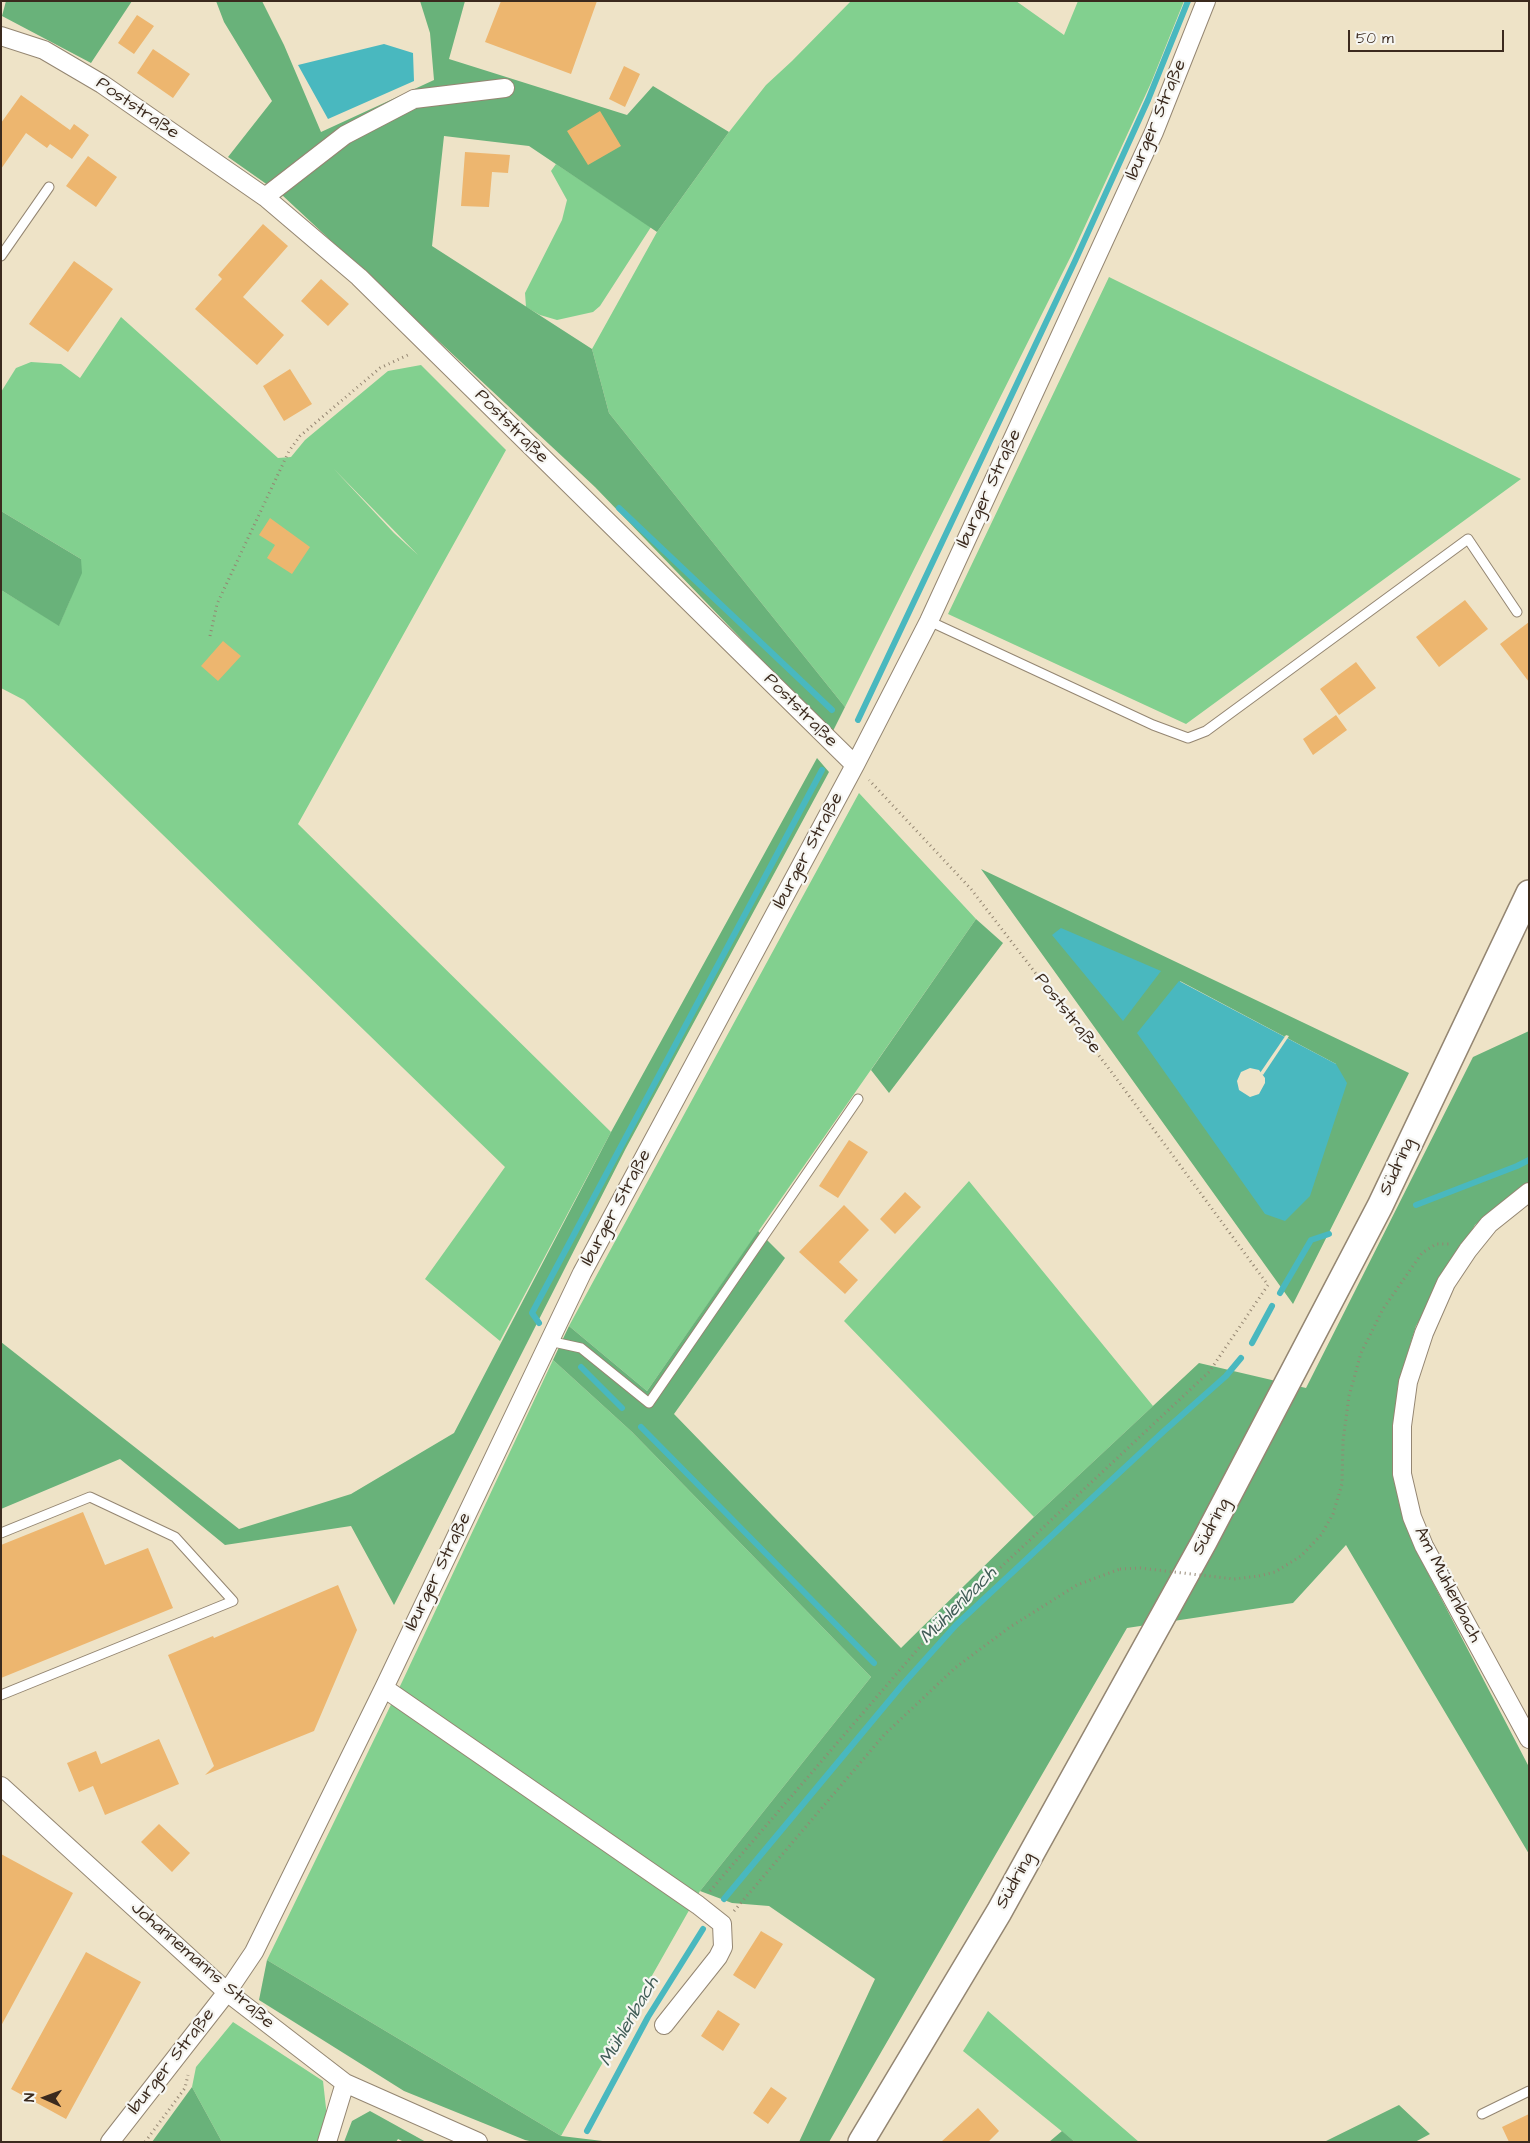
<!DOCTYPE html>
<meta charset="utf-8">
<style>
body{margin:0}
#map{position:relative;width:1530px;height:2143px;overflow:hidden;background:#eee3c7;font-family:"Architects Daughter",sans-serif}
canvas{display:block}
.frame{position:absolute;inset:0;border:2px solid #3b2a1e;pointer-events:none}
.north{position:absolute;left:20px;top:2073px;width:50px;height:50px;-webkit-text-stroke:4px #f6f6f2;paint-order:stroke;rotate:272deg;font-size:14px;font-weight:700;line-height:20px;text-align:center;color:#3b2a1e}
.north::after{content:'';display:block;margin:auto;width:18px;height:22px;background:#3b2a1e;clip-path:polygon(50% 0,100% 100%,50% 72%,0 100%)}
.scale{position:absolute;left:1348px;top:30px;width:156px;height:22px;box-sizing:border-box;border:2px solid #3b2a1e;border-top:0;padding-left:6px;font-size:15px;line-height:18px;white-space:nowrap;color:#3b2a1e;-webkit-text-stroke:4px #f6f6f2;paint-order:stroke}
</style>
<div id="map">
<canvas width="1530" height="2143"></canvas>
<div class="frame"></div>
<div class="north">N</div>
<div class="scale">50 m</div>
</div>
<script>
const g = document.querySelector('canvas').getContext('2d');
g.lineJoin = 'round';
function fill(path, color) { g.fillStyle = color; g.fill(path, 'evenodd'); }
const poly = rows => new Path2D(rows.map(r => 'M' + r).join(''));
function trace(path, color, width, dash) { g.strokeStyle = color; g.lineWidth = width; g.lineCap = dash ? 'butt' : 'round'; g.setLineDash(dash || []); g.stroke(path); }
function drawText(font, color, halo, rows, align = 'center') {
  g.font = font + ' "Architects Daughter",sans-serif'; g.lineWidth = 4.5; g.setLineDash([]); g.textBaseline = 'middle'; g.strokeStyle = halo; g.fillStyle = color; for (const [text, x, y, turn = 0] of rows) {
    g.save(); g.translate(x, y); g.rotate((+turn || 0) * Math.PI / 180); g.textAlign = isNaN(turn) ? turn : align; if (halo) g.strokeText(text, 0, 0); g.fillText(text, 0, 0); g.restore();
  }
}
fill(poly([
 [851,1,1016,1,1064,35,1078,1,1184,1,1151,83,1073,252,845,707,609,413,592,349,657,232,729,132,766,85,792,61],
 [556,164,651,227,600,306,593,312,557,320,540,315,526,307,525,293,562,220,567,200,551,171],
 [1109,277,1521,479,1186,724,948,614],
 [121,317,278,458,291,457,305,440,388,371,421,365,506,450,298,824,611,1132,500,1341,425,1279,505,1167,24,700,1,688,1,590,59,625,70,600,81,559,1,511,1,392,16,368,31,362,61,364,80,378],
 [333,468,418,555,394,533],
 [859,793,976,919,647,1391,569,1326],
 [969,1181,1153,1406,1034,1517,844,1321],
 [553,1360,632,1432,871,1677,700,1891,561,2136,267,1960,402,1682],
 [988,2011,1139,2142,1075,2142,963,2051],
 [233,2022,323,2081,327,2117,317,2142,222,2142,192,2087,196,2067]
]), '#82d08f');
fill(poly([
 [6,1,132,1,91,63,2,16],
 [216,1,262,1,284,45,321,132,434,80,430,33,420,1,465,1,449,59,627,115,653,86,729,132,657,232,529,146,444,136,432,246,592,349,609,413,845,707,832,733,595,487,282,195,228,157,272,101,224,22],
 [1,511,81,559,82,573,59,626,1,590],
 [817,758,829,772,626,1148,394,1605,351,1526,225,1545,120,1459,1,1509,1,1342,239,1529,351,1494,454,1433,611,1132],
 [981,869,1409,1073,1293,1304],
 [1180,981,1336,1064,1265,1213],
 [976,919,1003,943,889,1093,871,1070],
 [1529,1031,1529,1184,1475,1225,1416,1326,1398,1384,1393,1451,1399,1504,1417,1552,1529,1767,1529,1854,1346,1545,1293,1603,1127,1628,829,2142,799,2142,875,1979,769,1906,732,1903,700,1891,871,1677,632,1432,553,1360,569,1326,647,1391,758,1231,785,1258,674,1414,901,1648,1034,1517,1199,1363,1306,1388,1473,1057],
 [267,1960,561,2136,611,2142,534,2142,525,2140,404,2091,259,2000],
 [192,2087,222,2142,152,2142],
 [1399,2105,1430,2134,1415,2142,1324,2142],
 [370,2111,426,2142,404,2142,398,2139,396,2142,344,2142,352,2121],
 [1062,2131,1075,2142,1049,2142]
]), '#69b27a');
fill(poly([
 [384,44,413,53,414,81,328,119,298,65],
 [1061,928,1161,971,1123,1021,1052,935],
 [1179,981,1336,1064,1347,1083,1310,1196,1285,1221,1265,1214,1137,1033],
 [1250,1068,1259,1070,1265,1078,1265,1083,1259,1094,1250,1097,1239,1090,1237,1081,1241,1072]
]), '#49b8bf');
fill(poly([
 [1286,1035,1289,1036,1263,1075,1260,1073]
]), '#eee3c7');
trace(poly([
 [619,508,832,710],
 [858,720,1075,261,1148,100,1188,1],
 [1416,1205,1517,1166,1529,1160],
 [1280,1293,1311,1240,1329,1234],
 [539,1323,532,1313,822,770],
 [1252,1343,1272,1306],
 [581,1367,622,1408],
 [641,1427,874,1663],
 [724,1899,903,1684,956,1625,1164,1431,1226,1376,1241,1358],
 [587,2131,648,2017,703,1929]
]), '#49b8bf', 6);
fill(poly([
 [501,1,597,1,571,74,485,42],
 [137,15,154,26,134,54,118,43],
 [153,49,190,74,173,98,137,73],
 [624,66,640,74,625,107,609,99],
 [21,95,70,130,74,124,89,135,72,159,50,144,47,148,26,133,1,169,1,123],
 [600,111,621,146,588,165,567,131],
 [465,152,510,155,508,173,492,172,489,207,461,206],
 [88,156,117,177,96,207,66,186],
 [263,224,288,246,243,297,284,335,257,365,195,309,222,279,218,275],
 [74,261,113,289,68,352,29,324],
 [321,279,349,304,328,326,301,301],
 [290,369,312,404,284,421,263,386],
 [270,518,310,547,292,574,267,558,275,545,259,535],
 [1465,600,1488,629,1439,667,1416,637],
 [1529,622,1529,682,1500,644],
 [223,641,241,656,218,681,201,666],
 [1356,662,1376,688,1339,715,1320,689],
 [1336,715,1347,730,1313,755,1303,739],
 [849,1140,868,1152,838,1198,819,1186],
 [905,1192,921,1207,895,1234,880,1219],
 [844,1205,869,1230,839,1262,858,1280,845,1294,799,1252],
 [83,1512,105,1565,148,1548,173,1608,1,1678,1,1545],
 [338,1585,357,1630,314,1731,205,1775,214,1766,168,1655,213,1636,214,1638],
 [159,1739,179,1784,105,1815,93,1786,79,1792,67,1763,96,1751,101,1764],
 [159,1824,190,1853,172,1872,141,1842],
 [1,1854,73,1893,1,2026],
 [761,1931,783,1944,755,1989,733,1975],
 [86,1952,141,1982,66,2119,11,2089],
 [718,2010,740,2024,723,2051,701,2036],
 [771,2087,787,2098,768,2124,753,2113],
 [978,2108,999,2131,988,2142,941,2142],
 [1529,2114,1529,2142,1509,2142,1502,2127]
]), '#edb66f');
const lane = poly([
 [1,256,49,187],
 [929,621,1153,725,1188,738,1206,731,1468,539,1517,612],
 [549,1341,581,1348,649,1403,858,1099],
 [1,1533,90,1497,175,1537,233,1601,1,1695],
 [1482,2114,1529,2091]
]);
const street = poly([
 [1,36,44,50,102,84,265,197,359,277,855,765],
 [265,197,345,135,414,99,505,88],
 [1529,1192,1489,1224,1468,1250,1446,1283,1424,1333,1408,1382,1402,1426,1402,1474,1412,1517,1424,1546,1529,1739],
 [384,1688,698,1905,722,1924,723,1947,718,1957,664,2025],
 [1,1786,227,1992,345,2083,478,2142],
 [110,2142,227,1992,254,1952,384,1688,582,1273,855,765,929,621,1154,132,1206,1],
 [327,2142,345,2083]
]);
const secondary = poly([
 [861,2142,999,1912,1204,1542,1380,1206,1529,893]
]);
trace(lane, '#948672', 11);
trace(street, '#948672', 20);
trace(secondary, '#948672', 28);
trace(poly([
 [210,636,217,604,289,451,300,436,380,368,410,354],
 [1259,1576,1275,1572,1301,1556,1321,1535,1333,1514,1342,1484,1343,1441,1349,1396,1361,1353,1383,1309,1422,1253,1436,1244,1449,1244],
 [710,1891,936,1628,1209,1372,1268,1285,1113,1074,971,889,869,780],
 [734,1911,884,1735,955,1668,1010,1627,1077,1585,1120,1569],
 [145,2142,185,2088,188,2075]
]), '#948672', 3, [1, 4]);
trace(lane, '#fff', 9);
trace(street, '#fff', 18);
trace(secondary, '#fff', 25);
trace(poly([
 [1120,1569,1140,1568,1234,1579,1259,1576]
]), '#948672', 3, [1, 4]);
drawText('18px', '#3b2a1e', '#f6f6f2', [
 ["Poststraße",137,109,34],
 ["Iburger Straße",1157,120,-67],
 ["Poststraße",511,427,45],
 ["Iburger Straße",990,489,-65],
 ["Poststraße",800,711,45],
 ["Iburger Straße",809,851,-62],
 ["Poststraße",1067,1014,52],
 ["Südring",1398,1167,-65],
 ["Iburger Straße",617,1208,-62],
 ["Südring",1212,1527,-62],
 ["Iburger Straße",439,1572,-64],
 ["Am Mühlenbach",1447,1585,63],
 ["Südring",1016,1881,-61],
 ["Johannemanns Straße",202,1966,41],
 ["Iburger Straße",172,2062,-52]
]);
drawText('italic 19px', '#405c56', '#f6f6f2', [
 ["Mühlenbach",959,1606,-45],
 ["Mühlenbach",630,2022,-60]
]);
</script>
